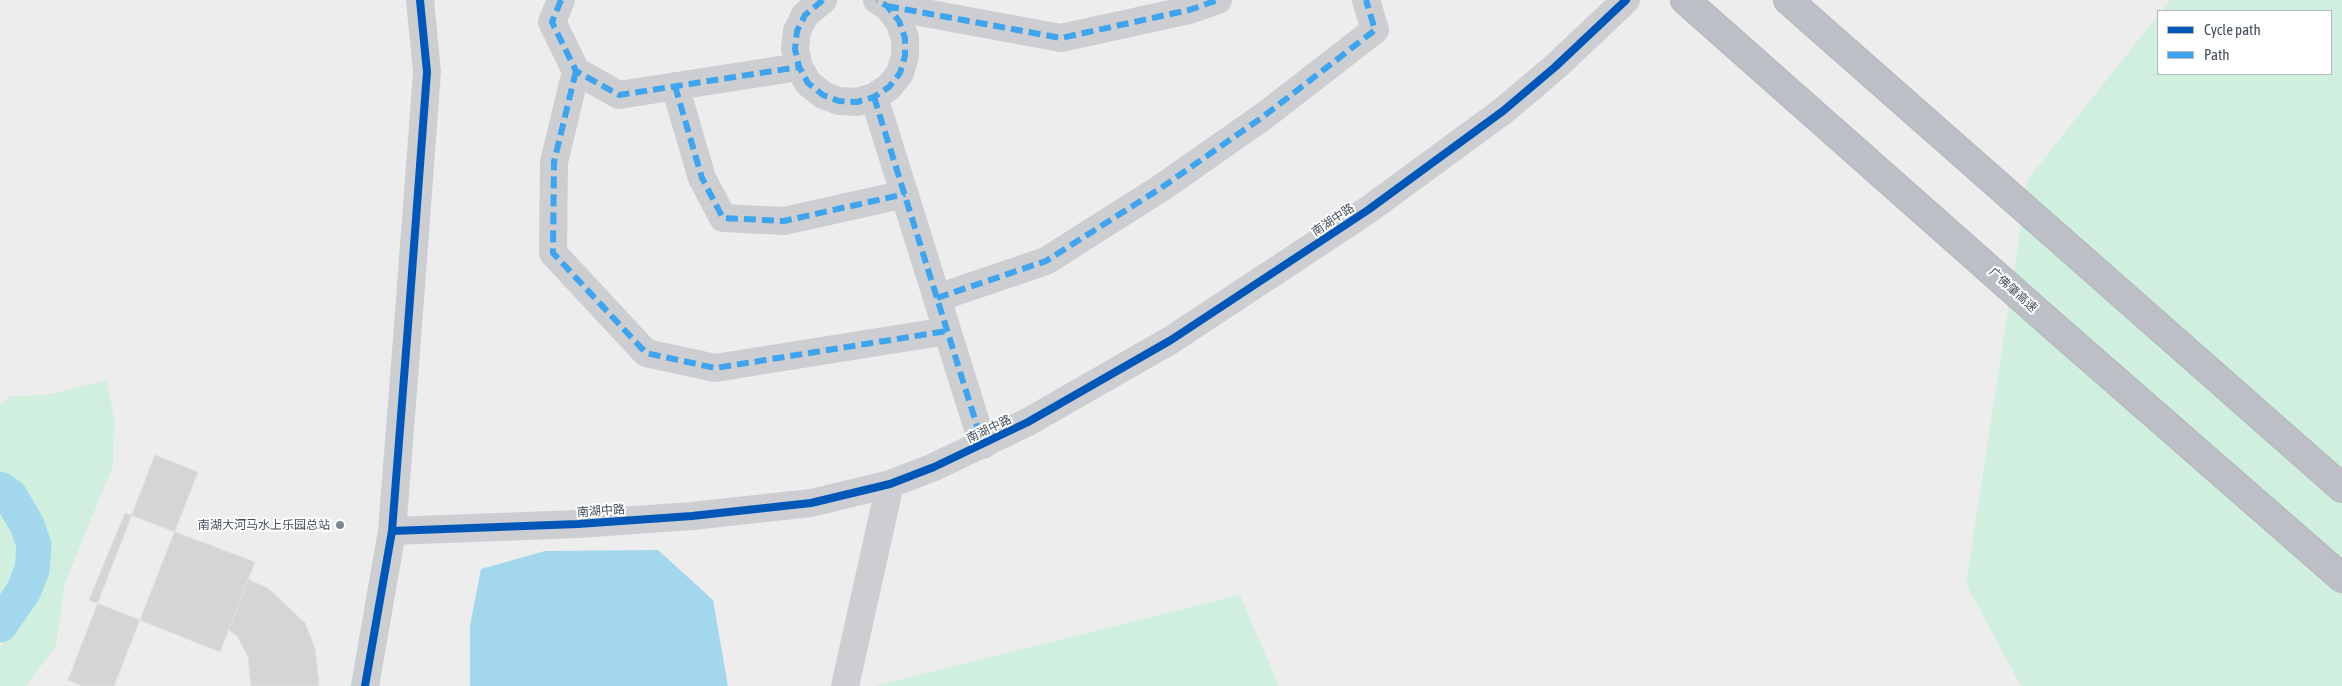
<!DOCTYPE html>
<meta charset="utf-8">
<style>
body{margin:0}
#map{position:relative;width:2342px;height:686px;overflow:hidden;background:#eeeded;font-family:"Asap Condensed",sans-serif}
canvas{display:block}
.legend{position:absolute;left:2157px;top:10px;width:175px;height:65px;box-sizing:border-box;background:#fff;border:1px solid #b4b8bd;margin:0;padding:6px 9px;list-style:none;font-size:15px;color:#444e5a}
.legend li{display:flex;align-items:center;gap:10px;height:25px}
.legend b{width:25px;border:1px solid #b4b8bd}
</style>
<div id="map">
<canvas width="2342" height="686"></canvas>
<ul class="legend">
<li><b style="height:6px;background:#0057b8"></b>Cycle path</li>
<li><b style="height:6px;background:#3fa4ed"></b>Path</li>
</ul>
</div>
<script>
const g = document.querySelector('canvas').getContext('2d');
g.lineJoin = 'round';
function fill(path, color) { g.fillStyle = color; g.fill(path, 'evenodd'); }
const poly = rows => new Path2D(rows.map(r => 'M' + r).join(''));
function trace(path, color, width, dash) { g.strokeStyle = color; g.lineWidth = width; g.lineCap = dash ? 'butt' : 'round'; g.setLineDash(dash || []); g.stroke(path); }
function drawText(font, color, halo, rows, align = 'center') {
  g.font = font + ' "Asap Condensed","Noto Sans SC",sans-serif'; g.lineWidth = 4; g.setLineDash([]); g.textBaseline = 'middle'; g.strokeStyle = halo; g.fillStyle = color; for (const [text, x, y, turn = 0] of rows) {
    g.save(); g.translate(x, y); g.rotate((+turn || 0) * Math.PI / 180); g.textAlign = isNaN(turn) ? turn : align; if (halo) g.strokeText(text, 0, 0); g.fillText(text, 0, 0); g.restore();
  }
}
fill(poly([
 [2170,0,2342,0,2342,686,2021,686,1966,584,2028,179,2158,15,2158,74,2331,74,2331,11,2161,11],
 [107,380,114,418,113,466,65,583,56,646,26,686,0,686,0,649,5,637,23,612,39,579,41,544,32,517,24,504,0,480,0,405,10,396,46,395],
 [0,500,19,532,22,551,21,576,11,597,0,610],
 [1240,595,1279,686,875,686]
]), '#d0efdf');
fill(poly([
 [658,550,713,600,728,686,470,686,470,626,481,569,545,551]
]), '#a3d7ee');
trace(poly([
 [0,489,10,496,27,525,34,545,32,570,23,592,0,625]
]), '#a3d7ee', 35);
const building = poly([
 [155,455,198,472,114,686,82,686,68,680,155,455],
 [125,513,255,562,220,652,89,600,125,513],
 [248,579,269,589,305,623,315,648,319,686,251,686,248,657,237,636,229,630,248,579]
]);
fill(building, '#d5d5d7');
trace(building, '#dfdfe0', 1);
const highway = poly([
 [1685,0,2050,323,2342,578],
 [1788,0,2342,488]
]);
trace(highway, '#b2b6bd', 30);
trace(poly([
 [561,0,552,22,576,71,619,95,799,67],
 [823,0,805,15,797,31,795,49,799,67,808,83,823,95,839,101,857,102,874,97,889,87,900,73,905,56,905,38,899,21,887,6,877,0],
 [887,6,1061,38,1189,10,1218,0],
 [576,71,554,162,553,253,646,353,715,368,947,331],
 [675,86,702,178,723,218,784,221,905,194],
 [874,97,983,445],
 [937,298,1046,261,1161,188,1264,116,1375,30,1366,0],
 [392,531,578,524,692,516,811,503,890,484,934,467,1028,422,1171,340,1368,210,1503,111,1555,67,1626,0],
 [365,686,392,531,407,339,427,72,420,0],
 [845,686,890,484]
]), '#ccced1', 28);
trace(highway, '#bcc0c6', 28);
trace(poly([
 [561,0,552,22,576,71,619,95,799,67],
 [823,0,805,15,797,31,795,49,799,67,808,83,823,95,839,101,857,102,874,97,889,87,900,73,905,56,905,38,899,21,887,6,877,0],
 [887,6,1061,38,1189,10,1218,0],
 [576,71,554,162,553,253,646,353,715,368,947,331],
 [675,86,702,178,723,218,784,221,905,194],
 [874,97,983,445],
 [937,298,1046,261,1161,188,1264,116,1375,30,1366,0]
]), '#3fa4ed', 6, [12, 6]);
trace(poly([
 [392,531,578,524,692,516,811,503,890,484,934,467,1028,422,1171,340,1368,210,1503,111,1555,67,1626,0],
 [365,686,392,531,407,339,427,72,420,0]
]), '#0057b8', 8);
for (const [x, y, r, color] of [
 [340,525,5,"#80868d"]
]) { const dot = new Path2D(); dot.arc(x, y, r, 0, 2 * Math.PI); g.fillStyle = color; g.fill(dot); trace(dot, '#fff', 2); }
drawText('12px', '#444e5a', '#fff', [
 ["南湖中路",1333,220,-34],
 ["广佛肇高速",2013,290,42],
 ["南湖中路",989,429,-26],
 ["南湖中路",601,511,-4]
]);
drawText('12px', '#444e5a', '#fff', [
 ["南湖大河马水上乐园总站",330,525]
], 'right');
</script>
